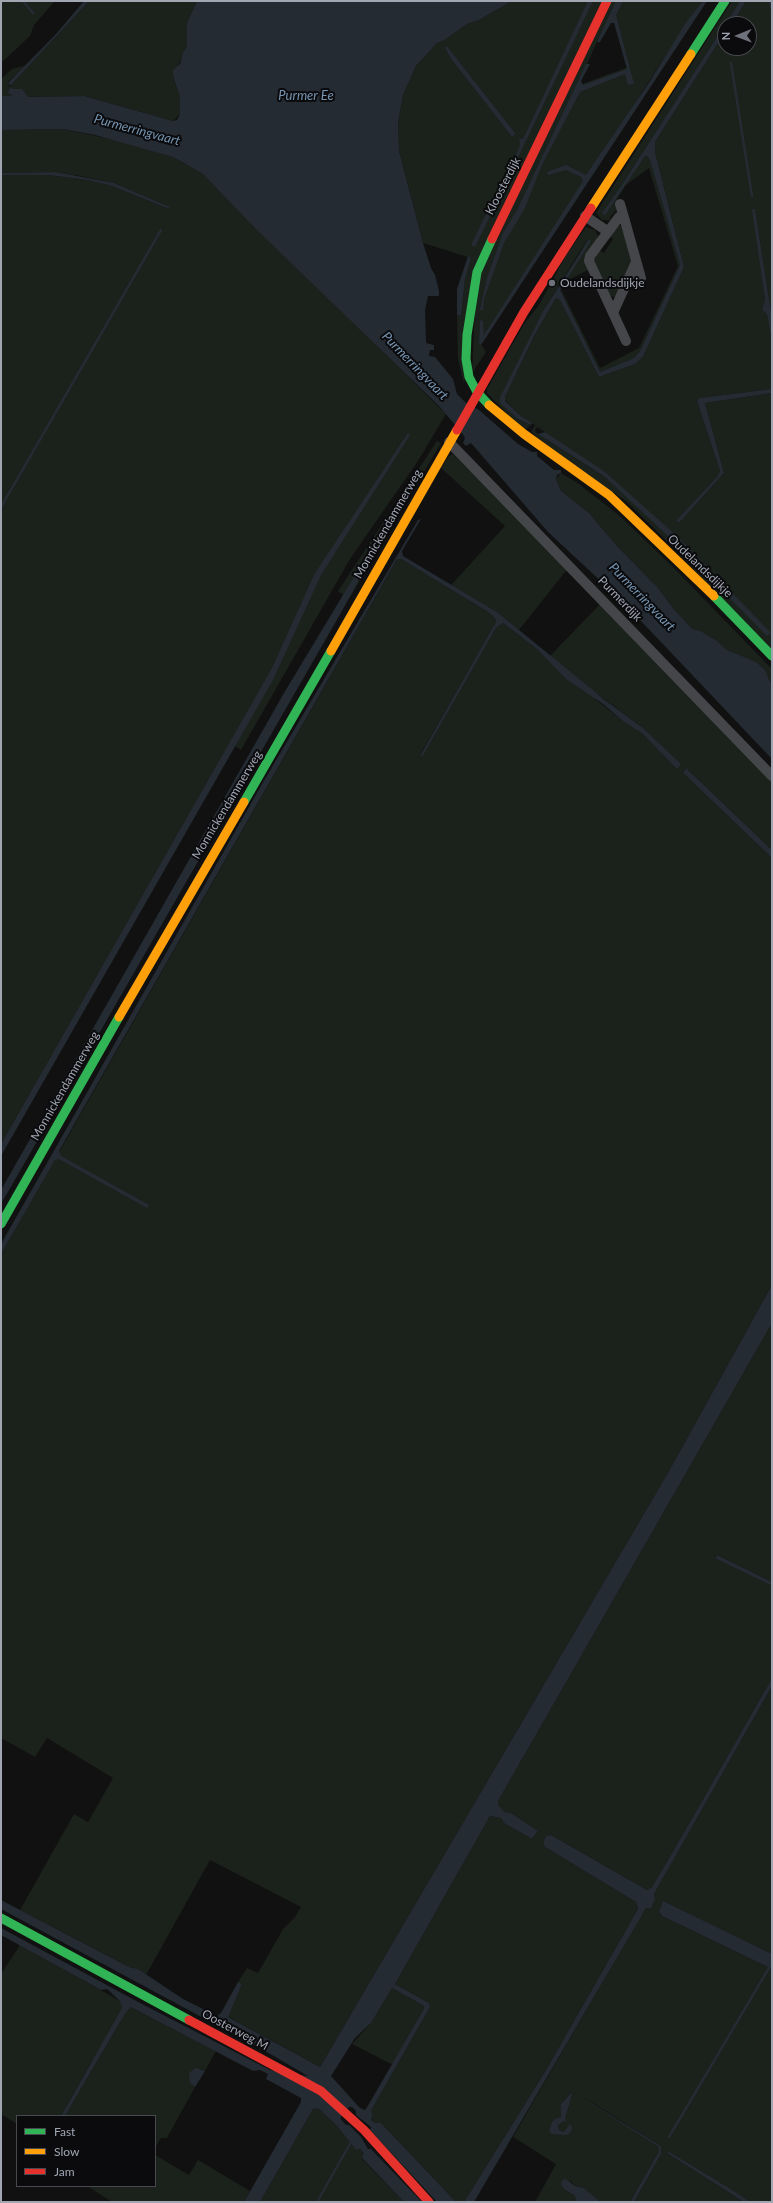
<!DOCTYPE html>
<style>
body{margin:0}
#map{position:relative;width:773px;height:2203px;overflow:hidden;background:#111;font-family:Lato,sans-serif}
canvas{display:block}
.frame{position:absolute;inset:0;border:2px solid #a1a6b3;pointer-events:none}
.legend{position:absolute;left:16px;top:2115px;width:140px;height:72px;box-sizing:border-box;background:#0b0b0d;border:1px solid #47494f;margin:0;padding:5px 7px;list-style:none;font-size:12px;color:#a1a6b3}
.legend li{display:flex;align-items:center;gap:8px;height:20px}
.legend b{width:20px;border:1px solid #47494f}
.north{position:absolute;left:717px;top:16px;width:40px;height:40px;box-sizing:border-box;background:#0b0b0d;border:1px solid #47494f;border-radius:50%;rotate:269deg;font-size:11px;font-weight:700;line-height:16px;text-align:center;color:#a1a6b3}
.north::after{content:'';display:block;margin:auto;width:14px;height:18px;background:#6f727a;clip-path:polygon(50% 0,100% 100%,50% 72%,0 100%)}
</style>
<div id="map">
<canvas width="773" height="2203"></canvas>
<div class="frame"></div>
<ul class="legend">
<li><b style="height:5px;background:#30b455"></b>Fast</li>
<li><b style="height:5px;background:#ff9f0a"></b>Slow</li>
<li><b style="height:5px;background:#e5322d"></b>Jam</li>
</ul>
<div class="north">N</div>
</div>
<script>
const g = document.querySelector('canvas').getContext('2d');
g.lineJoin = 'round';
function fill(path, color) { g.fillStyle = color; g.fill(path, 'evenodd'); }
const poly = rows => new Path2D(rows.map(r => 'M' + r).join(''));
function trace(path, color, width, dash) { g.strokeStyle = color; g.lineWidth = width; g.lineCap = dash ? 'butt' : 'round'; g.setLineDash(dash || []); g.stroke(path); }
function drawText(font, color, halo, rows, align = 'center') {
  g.font = font + ' Lato,sans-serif'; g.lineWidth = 4; g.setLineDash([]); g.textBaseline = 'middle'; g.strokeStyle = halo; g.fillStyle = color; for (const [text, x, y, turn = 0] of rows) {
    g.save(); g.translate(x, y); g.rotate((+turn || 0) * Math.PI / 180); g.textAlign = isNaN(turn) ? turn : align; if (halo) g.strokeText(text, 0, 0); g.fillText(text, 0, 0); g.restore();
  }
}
fill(poly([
 [1,1,55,1,34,25,30,36,1,63],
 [89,1,197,1,187,23,187,46,173,77,180,97,180,114,173,121,84,96,28,97,19,90,12,90,11,85],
 [512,1,603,1,484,246,464,383,458,359,457,315,461,316,465,280,471,258,423,243,399,151,398,123,403,95,416,66,437,43,443,41,467,24,479,20],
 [447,46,516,134,512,137,451,59,445,48],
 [609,1,705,1,662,61,500,313,481,344,486,352,472,373,476,284],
 [613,16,628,67,577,86,597,42],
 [732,1,740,1,623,183,602,213,645,156,647,156,650,160,680,265,640,351,634,358,600,372,560,290,587,240,543,311,500,397,518,419,531,425,524,431,487,393,487,389,524,324,539,305,565,257,586,227,595,230,598,236,588,270,566,281,561,289,600,368,639,348,678,266,649,168,626,185,617,199,617,209,610,217,610,220,602,220,596,213],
 [746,1,772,1,772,318,755,209,765,299,762,310,767,314,772,342,772,389,699,398,697,401,720,471,717,477,677,521,679,523,724,473,705,403,772,393,772,652,662,536,626,501,573,465,531,432,535,425,521,416,504,399,534,336,556,298,560,300,599,377,635,364,643,357,684,267,655,152,655,142,720,40,725,40,725,48,749,48,749,24,732,24],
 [537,427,545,432,609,480,538,434,535,431],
 [26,65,8,82,13,96,1,96,1,79,12,69],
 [63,129,129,143,173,157,203,174,446,414,418,461,350,559,241,750,230,743,1,1144,1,175,48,175,88,180,112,186,169,209,170,207,114,183,80,176,56,172,1,173,1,130],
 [619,225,624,229,632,261,616,296,613,297,609,295,594,260,599,250,604,253,613,239,609,236],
 [437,441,441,443,349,599,338,591],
 [453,454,569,567,519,630,497,612,451,585,505,526,441,468,449,456],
 [561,473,579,484,621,517,675,569,772,669,772,686,765,670,761,666,727,650,717,641,701,631,692,629,673,608,658,588,617,546,589,513,561,491,556,479],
 [397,559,401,559,488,612,495,618,496,623,421,753,422,756,496,628,503,623,548,658,602,602,772,780,772,850,686,768,683,773,772,858,772,1285,669,1471,320,2067,227,2016,242,1984,238,1982,247,1968,258,1973,283,1929,295,1917,301,1907,210,1860,146,1975,138,1969,129,1967,20,1910,74,1814,88,1822,113,1778,47,1738,35,1757,1,1738,1,1254],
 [598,694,643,728,680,764,677,768,643,734,624,722,595,699],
 [772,1323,772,1582,717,1555,715,1557,772,1586,772,1678,682,1836,652,1887,647,1890,551,1835,546,1836,543,1843,545,1847,636,1902,638,1909,546,2070,464,2202,456,2202,381,2123,375,2124,371,2120,373,2115,371,2113,372,2109,430,2007,429,2003,395,1984,490,1816,501,1818,504,1823,532,1839,538,1831,511,1813,505,1812,498,1805,498,1801],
 [772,1686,772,1954,664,1902,659,1912,662,1916,772,1969,772,2202,750,2202,668,2151,667,2153,744,2202,634,2202,661,2154,661,2146,577,2093,659,2147,658,2153,630,2202,599,2202,584,2188,575,2186,571,2181,565,2190,575,2196,576,2202,535,2202,556,2164,513,2137,646,1907,655,1899,654,1894],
 [571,2093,572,2095,565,2119,558,2125,559,2130,564,2132,568,2129,567,2135,550,2127,556,2118,561,2117,561,2104],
 [20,1945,131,2007,216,2051,205,2071,200,2069,192,2085,195,2087,167,2138,161,2138,155,2148,155,2116,65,2116,122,2019,90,2064,61,2116,17,2116,17,2124,1,2114,1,1974],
 [392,1988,424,2006,425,2009,393,2065,352,2044,371,2023],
 [318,2108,337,2126,356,2150,360,2149,364,2153,362,2159,404,2202,260,2202,313,2109],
 [155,2155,189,2175,198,2160,250,2191,244,2202,112,2202,87,2186,155,2186]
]), '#1b211b');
fill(poly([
 [84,1,89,1,11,85,12,89,22,89,28,97,84,96,173,121,177,120,180,114,180,97,173,76,173,70,180,64,183,53,187,46,187,23,197,1,512,1,479,20,467,24,443,41,437,43,416,66,403,95,398,123,399,151,423,243,431,268,435,275,439,291,439,296,428,296,425,310,426,343,434,345,434,350,430,350,429,356,435,357,453,379,457,394,465,402,479,410,518,444,532,452,537,452,537,456,554,470,561,470,561,473,557,475,556,479,561,491,589,513,617,546,658,588,673,608,692,629,701,631,717,641,727,650,756,662,765,670,772,686,772,759,621,600,548,532,471,443,466,446,463,443,465,438,462,433,439,406,256,229,203,174,173,157,95,135,63,129,1,130,1,96,13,96,8,93,11,86,8,83,56,34],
 [588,1,593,1,475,247,471,245,520,146,519,139,523,139],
 [616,1,623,1,616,15,634,84,628,85,625,74,580,92,541,167,525,208,504,243,484,299,483,310,480,310,487,278,503,233,517,210,586,64,590,64,581,81,583,85,627,69,614,23,611,23,600,42,597,42],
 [703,1,707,1,481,345,479,344,480,320,483,321,484,335,583,181,581,177,566,170,548,175,547,172,566,165,586,175,650,81,685,24],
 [740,1,746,1,732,24,725,24,725,40,720,40,655,142,655,152,684,267,643,357,635,364,599,377,560,300,556,298,534,336,505,397,505,401,521,416,532,423,531,425,518,419,500,403,500,397,543,311,589,239,591,241,560,290,600,372,634,358,640,351,680,265,650,160,647,156,645,156,605,215,602,213,623,183],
 [447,46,516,134,512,137,451,59,445,48],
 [56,172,114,183,170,207,169,209,112,186,88,180,48,175,1,175,1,173],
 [752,209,755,209,772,318,772,342,767,314,762,310,765,299],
 [468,256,471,258,465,280,461,316,457,315,457,289],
 [772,389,772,393,705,403,724,473,679,523,676,521,717,477,720,471,697,401,699,398],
 [545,432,605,472,678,537,771,633,767,636,669,537,605,477,538,434],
 [408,433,410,435,321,575,273,680,1,1156,1,1144,272,668,315,573],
 [421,519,402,551,403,556,497,612,605,700,643,728,681,764,677,769,643,734,624,722,603,704,566,679,538,650,503,623,496,628,422,757,421,754,496,622,495,618,488,612,401,559,397,559,59,1151,61,1156,149,1205,147,1208,59,1159,55,1160,1,1254,1,1244,262,784,418,520],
 [382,537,342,611,1,1204,1,1190,284,693,346,590,377,540],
 [686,768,772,850,772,858,683,773],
 [772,1285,772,1323,498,1801,498,1805,505,1812,511,1813,538,1831,532,1839,504,1823,501,1818,490,1816,395,1984,429,2003,430,2007,372,2109,371,2113,373,2114,371,2120,375,2123,381,2123,456,2202,437,2202,370,2130,371,2127,356,2115,356,2111,352,2107,349,2107,340,2118,346,2125,349,2125,361,2137,368,2149,371,2149,422,2202,404,2202,362,2158,364,2153,360,2149,356,2150,337,2126,318,2108,313,2109,260,2202,244,2202,301,2102,301,2098,266,2079,268,2074,260,2070,253,2071,131,2007,126,2012,65,2116,61,2116,122,2008,120,2001,107,1989,101,1990,1,1935,1,1928,142,2004,270,2070,308,2076,272,2055,1,1909,1,1900,129,1967,138,1969,183,1999,217,2016,221,2013,238,1982,242,1984,228,2017,320,2067,669,1471],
 [392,1988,424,2006,424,2009,366,2109,364,2110,359,2107,331,2076,355,2038,371,2023],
 [717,1555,772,1582,772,1586,715,1558],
 [772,1678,772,1686,654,1894,655,1899,651,1908,646,1908,474,2202,464,2202,546,2070,638,1909,636,1902,545,1847,543,1843,546,1836,551,1835,647,1890,652,1887,682,1836],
 [663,1901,772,1954,772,1969,662,1916,659,1912],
 [196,2068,205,2071,195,2087,190,2083,189,2076,190,2072],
 [573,2092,661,2146,661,2154,634,2202,630,2202,658,2153,659,2147],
 [571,2093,572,2095,565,2119,567,2122,564,2121,558,2125,559,2130,564,2132,570,2124,572,2128,571,2132,567,2135,552,2134,549,2131,552,2122,556,2118,561,2117,561,2104],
 [668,2151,732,2190,750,2202,744,2202,667,2153],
 [566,2179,575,2186,584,2188,599,2201,603,2202,576,2202,575,2196,565,2190,561,2185,562,2180]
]), '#242b33');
trace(poly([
 [23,1,33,13],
 [770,1,772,11],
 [731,63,752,196],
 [1,507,161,230],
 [669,2137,772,1963],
 [317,2202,351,2142]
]), '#242b33', 2.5);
trace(poly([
 [620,204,625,221],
 [585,216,607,231],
 [613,313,636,262],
 [626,341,589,261,590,256,619,217,625,221,641,278],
 [449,442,772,776]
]), '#45464a', 10);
trace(poly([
 [691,54,725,1],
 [489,405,477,392,469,377,466,359,467,335,477,272,492,239],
 [714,596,772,656],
 [244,802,331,651],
 [1,1224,119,1017],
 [1,1918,189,2020]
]), '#30b455', 9);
trace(poly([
 [591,208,691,54],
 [489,405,524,434,609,495,714,596],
 [331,651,457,430],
 [119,1017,244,802]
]), '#ff9f0a', 9);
trace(poly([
 [492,239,607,1],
 [457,430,524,312,591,208],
 [189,2020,321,2091,364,2130,429,2202]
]), '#e5322d', 9);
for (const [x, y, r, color] of [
 [552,283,4,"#6f727a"]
]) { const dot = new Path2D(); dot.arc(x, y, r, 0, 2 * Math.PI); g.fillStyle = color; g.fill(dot); trace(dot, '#0b0b0d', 1.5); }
drawText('12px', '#a1a6b3', '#0b0b0d', [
 ["Kloosterdijk",503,186,-63],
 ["Monnickendammerweg",388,524,-60],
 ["Oudelandsdijkje",700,566,44],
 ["Purmerdijk",620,599,46],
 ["Monnickendammerweg",227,805,-59],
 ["Monnickendammerweg",65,1086,-60],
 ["Oosterweg M",235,2030,28]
]);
drawText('12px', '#a1a6b3', '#0b0b0d', [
 ["Oudelandsdijkje",560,283]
], 'left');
drawText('italic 13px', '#7594b1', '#0b0b0d', [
 ["Purmer Ee",306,96],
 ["Purmerringvaart",137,130,15],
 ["Purmerringvaart",415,366,46],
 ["Purmerringvaart",642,597,46]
]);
</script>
